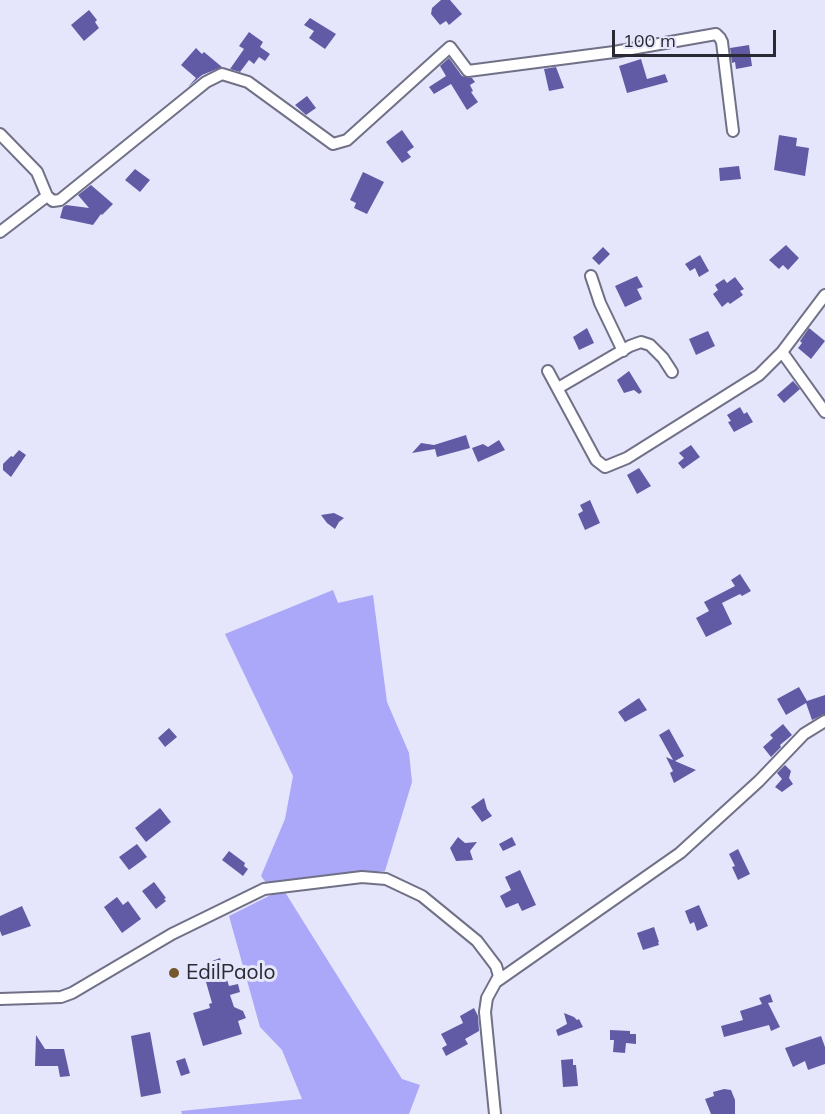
<!DOCTYPE html>
<style>
body{margin:0}
#map{position:relative;width:825px;height:1114px;overflow:hidden;background:#e5e6fb;font-family:Mulish,sans-serif}
canvas{display:block}
.scale{position:absolute;left:612px;top:30px;width:164px;height:27px;box-sizing:border-box;border:3px solid #2a2a34;border-top:0;padding-left:8px;font-size:18px;line-height:21px;white-space:nowrap;color:#2a2a34;-webkit-text-stroke:4px #e5e6fb;paint-order:stroke}
</style>
<div id="map">
<canvas width="825" height="1114"></canvas>
<div class="scale">100 m</div>
</div>
<script>
const g = document.querySelector('canvas').getContext('2d');
g.lineJoin = 'round';
function fill(path, color) { g.fillStyle = color; g.fill(path, 'evenodd'); }
const poly = rows => new Path2D(rows.map(r => 'M' + r).join(''));
function trace(path, color, width, dash) { g.strokeStyle = color; g.lineWidth = width; g.lineCap = dash ? 'butt' : 'round'; g.setLineDash(dash || []); g.stroke(path); }
function drawText(font, color, halo, rows, align = 'center') {
  g.font = font + ' Mulish,sans-serif'; g.lineWidth = 6; g.setLineDash([]); g.textBaseline = 'middle'; g.strokeStyle = halo; g.fillStyle = color; for (const [text, x, y, turn = 0] of rows) {
    g.save(); g.translate(x, y); g.rotate((+turn || 0) * Math.PI / 180); g.textAlign = isNaN(turn) ? turn : align; if (halo) g.strokeText(text, 0, 0); g.fillText(text, 0, 0); g.restore();
  }
}
fill(poly([
 [333,590,338,603,373,595,387,702,409,753,412,782,385,871,267,884,261,876,285,819,293,776,225,634],
 [283,889,402,1079,420,1085,409,1114,182,1114,181,1111,302,1099,282,1050,260,1027,229,916]
]), '#aba7f9');
fill(poly([
 [441,0,450,0,462,14,449,25,446,21,440,25,431,14,432,8],
 [89,10,97,20,95,22,99,28,84,41,71,25],
 [310,18,336,34,325,49,309,38,314,31,304,25],
 [249,32,263,42,260,47,270,54,265,61,259,57,254,64,249,60,240,72,230,69,244,49,239,46],
 [749,45,752,66,736,69,735,62,732,63,730,48],
 [196,48,202,54,204,52,222,67,202,75,188,87,196,78,181,65],
 [449,58,462,76,472,78,475,82,470,85,473,91,471,92,478,102,467,110,451,84,434,94,429,87,446,76,440,66],
 [641,59,647,79,665,74,668,82,627,93,619,66],
 [556,67,564,88,549,91,544,69],
 [307,96,316,108,306,115,295,105],
 [402,130,414,147,407,152,411,157,402,163,386,142],
 [779,135,797,138,796,146,809,148,805,176,774,170],
 [739,166,741,179,720,181,719,168],
 [135,169,150,180,140,192,125,180],
 [363,172,384,182,367,214,354,208,356,203,350,200],
 [91,185,113,204,102,215,101,214,93,225,60,218,63,207,66,205,89,208,78,195],
 [786,245,799,258,788,270,783,265,779,269,769,260],
 [603,247,610,254,599,265,592,258],
 [700,255,709,271,699,277,695,268,690,271,685,264],
 [637,276,643,287,637,289,642,299,625,307,615,286],
 [735,277,744,289,740,291,743,295,730,304,728,302,722,307,713,294,718,290,715,285,724,279,727,283],
 [587,328,594,343,579,350,573,337],
 [809,328,825,341,811,359,798,348,802,343,800,341],
 [708,331,715,346,696,355,689,339],
 [629,371,642,392,639,394,634,390,624,393,617,380],
 [793,381,800,389,784,403,777,395],
 [740,407,744,414,747,412,753,422,734,432,728,422,731,421,727,415],
 [466,435,470,448,437,457,435,449,412,453,421,443,434,445],
 [499,440,505,450,478,462,472,448,483,444,488,447],
 [691,445,700,457,683,469,678,463,684,458,679,453],
 [19,450,26,455,11,477,3,470,3,464,11,456,13,457],
 [639,468,651,486,637,494,627,475],
 [590,500,600,523,585,530,578,514,583,511,580,505],
 [334,513,344,518,339,522,335,529,327,523,321,515],
 [740,574,751,591,742,596,740,594,722,603,732,624,706,637,696,618,709,611,704,602,735,586,731,580],
 [799,687,807,701,825,695,825,714,812,720,806,703,786,715,777,699],
 [639,698,647,710,625,722,618,712],
 [783,724,792,735,780,745,781,747,771,757,763,747,773,738,770,735],
 [169,728,177,737,165,747,158,738],
 [669,729,684,756,675,761,696,770,674,783,670,773,673,771,666,757,673,760,659,735],
 [785,765,791,771,789,778,793,784,782,792,775,787,782,779,777,773],
 [484,798,487,809,492,816,482,822,471,807],
 [160,808,171,822,146,842,135,828],
 [458,837,465,843,477,842,470,851,473,860,456,861,450,848],
 [512,837,516,845,503,851,499,844],
 [137,844,147,857,129,870,119,857],
 [738,849,750,874,738,880,732,867,735,866,729,854],
 [229,851,245,863,244,866,248,869,243,876,222,860],
 [520,870,536,905,522,911,518,903,506,908,500,896,511,890,505,877],
 [154,882,166,898,164,899,166,901,156,909,142,891],
 [117,897,123,905,128,901,141,919,122,933,104,907],
 [699,905,708,926,697,931,694,922,690,924,685,911],
 [22,906,31,926,2,936,0,931,0,916],
 [654,927,659,942,658,942,659,945,643,950,637,933],
 [220,958,229,986,238,984,240,992,230,995,234,1007,243,1011,246,1018,238,1021,242,1034,203,1046,193,1013,210,1008,209,1004,212,1003,202,968,208,966,207,963],
 [770,994,773,1002,768,1003,780,1027,771,1031,769,1025,724,1037,721,1026,743,1020,740,1011,762,1004,759,998],
 [474,1008,478,1016,479,1031,465,1039,468,1044,446,1056,442,1048,447,1045,441,1034,463,1023,460,1016],
 [564,1013,574,1017,577,1020,579,1019,583,1027,558,1036,556,1030,567,1024],
 [610,1030,630,1031,630,1034,636,1034,636,1044,626,1043,625,1053,613,1052,614,1040,610,1040],
 [150,1032,161,1093,141,1097,131,1036],
 [36,1035,45,1049,64,1049,70,1076,60,1077,58,1066,35,1066],
 [821,1036,825,1047,825,1064,808,1070,805,1061,793,1067,785,1048],
 [185,1058,190,1073,181,1076,176,1061],
 [573,1059,573,1065,576,1065,578,1086,563,1087,561,1060],
 [724,1089,731,1090,735,1100,735,1114,711,1114,705,1099,714,1096,713,1092]
]), '#615ba6');
const street = poly([
 [0,134,37,172,47,196,53,201,60,200,206,82,222,74,248,82,333,144,347,140,450,47,468,71,614,52,716,34,720,38,722,42,733,131],
 [0,232,47,196],
 [591,276,600,303,623,351],
 [782,352,825,412],
 [548,371,596,460,605,467,627,458,759,375,782,352,825,295],
 [558,388,630,346,641,342,650,345,663,358,672,372],
 [496,982,680,853,759,781,804,734,825,721],
 [0,999,61,997,72,993,172,934,264,889,362,877,386,879,422,896,477,941,496,966,499,976,487,998,485,1012,495,1114]
]);
trace(street, '#707087', 14);
trace(street, '#fff', 10);
for (const [x, y, r, color] of [
 [174,973,6,"#75572b"]
]) { const dot = new Path2D(); dot.arc(x, y, r, 0, 2 * Math.PI); g.fillStyle = color; g.fill(dot); trace(dot, '#e5e6fb', 2); }
drawText('21px', '#2a2a34', '#e5e6fb', [
 ["EdilPaolo",186,973]
], 'left');
</script>
